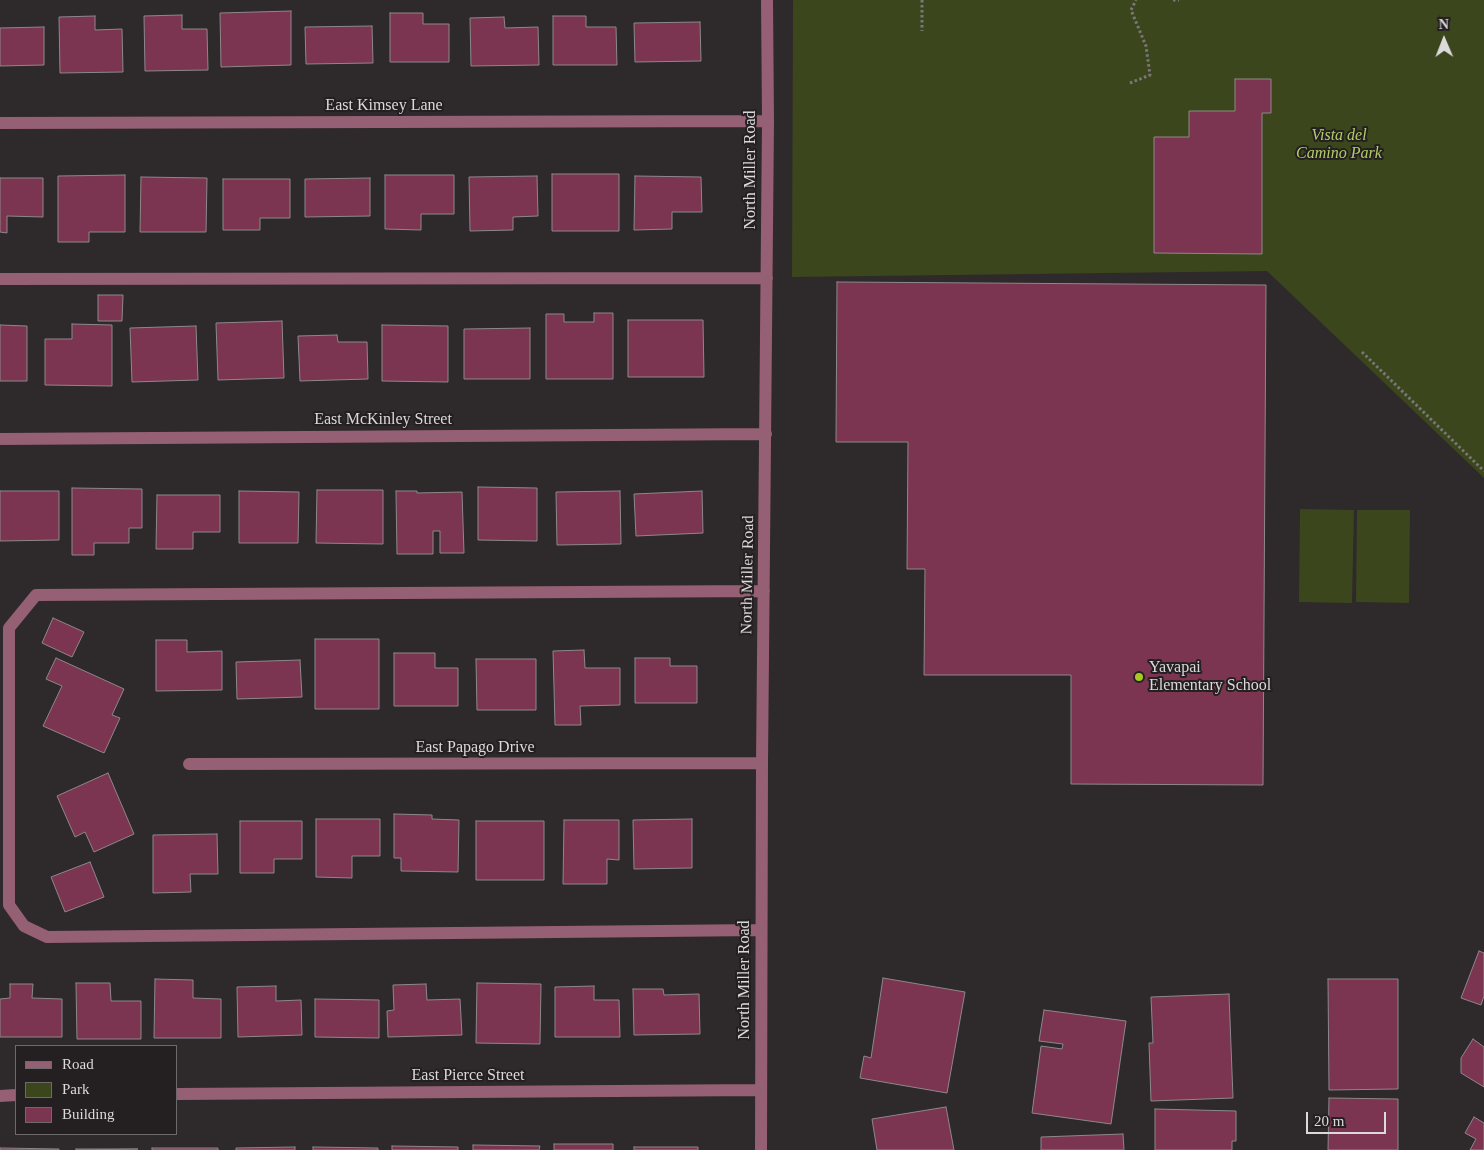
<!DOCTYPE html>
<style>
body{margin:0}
#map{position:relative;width:1484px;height:1150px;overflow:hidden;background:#2e292a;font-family:"Times New Roman",serif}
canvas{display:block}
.legend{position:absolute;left:15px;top:1045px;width:162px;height:90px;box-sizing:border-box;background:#241f21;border:1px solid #6e696b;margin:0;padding:6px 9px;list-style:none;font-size:15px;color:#dcd9da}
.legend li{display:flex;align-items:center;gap:10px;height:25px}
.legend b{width:25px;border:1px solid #6e696b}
.north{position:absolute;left:1419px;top:15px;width:50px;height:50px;-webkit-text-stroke:4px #241f21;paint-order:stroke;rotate:359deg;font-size:14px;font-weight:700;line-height:20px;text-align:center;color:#dcd9da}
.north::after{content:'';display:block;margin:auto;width:18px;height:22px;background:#dcd9da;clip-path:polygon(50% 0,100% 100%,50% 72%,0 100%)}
.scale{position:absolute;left:1306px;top:1112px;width:80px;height:22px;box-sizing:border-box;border:2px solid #dcd9da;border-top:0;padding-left:6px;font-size:15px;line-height:18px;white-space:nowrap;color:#dcd9da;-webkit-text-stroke:4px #241f21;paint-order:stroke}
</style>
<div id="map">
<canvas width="1484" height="1150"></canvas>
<ul class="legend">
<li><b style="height:6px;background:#956073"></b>Road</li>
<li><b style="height:14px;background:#3c461d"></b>Park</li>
<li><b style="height:14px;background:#7b3551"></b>Building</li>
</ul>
<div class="north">N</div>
<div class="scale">20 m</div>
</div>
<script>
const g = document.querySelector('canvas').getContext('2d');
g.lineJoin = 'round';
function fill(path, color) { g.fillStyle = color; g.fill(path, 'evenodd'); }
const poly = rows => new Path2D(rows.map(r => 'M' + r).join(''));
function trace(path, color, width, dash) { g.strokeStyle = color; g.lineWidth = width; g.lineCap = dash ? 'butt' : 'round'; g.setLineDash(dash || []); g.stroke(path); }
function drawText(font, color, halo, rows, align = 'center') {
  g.font = font + ' "Times New Roman",serif'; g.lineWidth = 4; g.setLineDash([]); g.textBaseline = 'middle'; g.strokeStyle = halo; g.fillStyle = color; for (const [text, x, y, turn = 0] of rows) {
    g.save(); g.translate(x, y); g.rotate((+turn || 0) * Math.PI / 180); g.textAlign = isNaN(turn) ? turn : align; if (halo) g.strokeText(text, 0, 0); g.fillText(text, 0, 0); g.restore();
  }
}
fill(poly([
 [793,0,1484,0,1484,478,1267,271,792,277],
 [1300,509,1354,510,1352,603,1299,602],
 [1357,510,1410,510,1409,603,1356,602]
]), '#3c461d');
const building = poly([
 [291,11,291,65,221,67,220,13,291,11],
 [390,13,423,13,423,24,449,24,449,62,390,62,390,13],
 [182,15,182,29,207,29,208,70,145,71,144,16,182,15],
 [95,16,95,30,122,29,123,72,60,73,59,17,95,16],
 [553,16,586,16,586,27,616,27,617,65,553,65,553,16],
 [504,17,505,28,538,27,539,65,471,66,470,18,504,17],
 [700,22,701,61,635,62,634,23,700,22],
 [372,26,373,63,306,64,305,27,372,26],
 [44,27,44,65,0,66,0,28,44,27],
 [1235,79,1271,79,1271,113,1262,113,1262,254,1154,253,1154,137,1189,137,1189,111,1235,111,1235,79],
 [552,174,619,174,619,231,552,231,552,174],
 [125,175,125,232,89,232,89,242,58,242,58,176,125,175],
 [385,175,454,175,454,214,421,214,421,230,385,229,385,175],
 [537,176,538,216,513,217,513,230,470,231,469,177,537,176],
 [635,176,701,177,702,212,672,212,672,229,634,230,635,176],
 [141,177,207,178,206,232,140,232,141,177],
 [0,178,43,178,43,217,7,216,7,233,0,232,0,178],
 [370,178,370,216,305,217,305,179,370,178],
 [223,179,290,179,290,218,260,218,260,230,223,230,223,179],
 [837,282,1266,285,1263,785,1071,784,1071,675,924,675,925,569,907,569,908,442,836,442,837,282],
 [98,295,123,295,122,321,98,321,98,295],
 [594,313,613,313,613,379,546,379,546,314,564,314,564,322,594,322,594,313],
 [628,320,703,320,704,377,628,377,628,320],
 [282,321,284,378,218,380,216,323,282,321],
 [72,324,112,325,112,386,45,385,45,339,72,339,72,324],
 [0,325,27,326,27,381,0,381,0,325],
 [382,325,448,326,448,382,382,381,382,325],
 [196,326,198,380,132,382,130,328,196,326],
 [530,328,530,379,464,379,464,329,530,328],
 [337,335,338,342,367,342,368,379,300,381,298,336,337,335],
 [478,487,537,488,537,541,478,540,478,487],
 [72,488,142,489,142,528,129,528,129,543,94,543,94,555,72,555,72,488],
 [317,490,383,490,383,544,316,543,317,490],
 [0,491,59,491,59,540,0,541,0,491],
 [239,491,299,492,298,543,239,543,239,491],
 [396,491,417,491,417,493,462,492,464,553,440,553,440,531,433,531,433,554,397,554,396,491],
 [620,491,621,544,557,545,556,492,620,491],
 [702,491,703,533,636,536,634,494,702,491],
 [157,495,220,495,220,532,193,532,193,549,156,549,157,495],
 [53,618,84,632,72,657,42,643,53,618],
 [315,639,379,639,379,709,315,709,315,639],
 [156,640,187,640,187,652,222,651,222,690,156,691,156,640],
 [584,650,585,668,620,668,620,705,580,706,581,725,555,725,553,651,584,650],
 [394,653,435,653,435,668,458,668,458,706,394,706,394,653],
 [56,658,124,689,112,715,120,718,104,753,43,726,62,686,46,679,56,658],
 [635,658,670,658,670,666,697,666,697,703,635,703,635,658],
 [476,659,536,659,536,710,477,710,476,659],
 [300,660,302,697,237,699,236,662,300,660],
 [108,773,134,834,94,852,85,832,75,837,57,796,108,773],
 [394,814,432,815,432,819,459,820,458,872,401,871,401,858,394,858,394,814],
 [316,819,380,819,380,856,352,856,352,878,316,877,316,819],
 [692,819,692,868,634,869,633,820,692,819],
 [564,820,619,820,619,860,607,859,607,884,563,884,564,820],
 [240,821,302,821,302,859,274,859,274,873,240,873,240,821],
 [476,821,544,821,544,880,476,880,476,821],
 [217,834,218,874,190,874,191,892,153,893,153,835,217,834],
 [90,862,104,897,65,912,51,877,90,862],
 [1479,951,1484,953,1484,996,1481,1005,1461,998,1479,951],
 [883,978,965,992,947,1093,860,1078,864,1056,871,1058,883,978],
 [155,979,193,980,193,998,221,999,221,1038,154,1038,155,979],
 [1328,979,1398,979,1398,1089,1329,1090,1328,979],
 [76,983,110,983,111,1001,141,1001,141,1039,77,1039,76,983],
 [477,983,541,984,540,1044,476,1043,477,983],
 [10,984,33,984,32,998,62,999,62,1037,0,1037,0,999,10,998,10,984],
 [426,984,427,1000,460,999,462,1035,388,1037,387,1011,394,1010,393,985,426,984],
 [276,986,276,1001,301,1000,302,1035,238,1037,237,987,276,986],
 [594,986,594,1000,619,1000,620,1037,555,1037,555,987,594,986],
 [633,989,663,989,664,995,699,994,700,1034,634,1035,633,989],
 [1229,994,1233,1098,1151,1101,1149,1043,1153,1043,1151,997,1229,994],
 [315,999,379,1000,379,1038,315,1037,315,999],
 [1044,1010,1126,1021,1111,1124,1032,1113,1041,1046,1062,1049,1063,1044,1039,1041,1044,1010],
 [1473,1039,1484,1047,1484,1087,1461,1073,1461,1058,1473,1039],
 [1329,1098,1398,1099,1398,1150,1328,1150,1329,1098],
 [946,1107,954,1150,877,1150,872,1119,946,1107],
 [1155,1109,1236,1111,1236,1141,1232,1141,1232,1150,1155,1150,1155,1109],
 [1474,1117,1484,1123,1484,1150,1470,1150,1476,1139,1465,1133,1474,1117],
 [1123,1134,1124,1150,1041,1150,1041,1137,1123,1134],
 [554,1144,613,1144,613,1150,554,1150,554,1144],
 [473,1145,540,1146,539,1150,473,1150,473,1145],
 [392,1146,458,1147,458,1150,392,1150,392,1146],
 [295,1147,295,1150,236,1150,236,1148,295,1147],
 [313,1147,378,1148,378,1150,313,1150,313,1147],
 [634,1147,698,1147,698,1150,634,1150,634,1147],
 [0,1148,59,1149,59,1150,0,1150,0,1148],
 [152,1148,218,1148,218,1150,152,1150,152,1148],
 [76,1149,138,1149,76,1150,76,1149]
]);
fill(building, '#7b3551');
trace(building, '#8e888a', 1);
trace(poly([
 [922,0,922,31],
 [1173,0,1179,0],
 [1130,83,1150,75,1146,46,1131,10,1136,0],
 [1362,352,1484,471]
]), '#7b7778', 3, [2.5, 2.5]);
trace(poly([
 [0,123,768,121],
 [0,279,767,278],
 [0,439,766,434],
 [189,764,762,763],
 [761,930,47,937,24,926,9,905,9,628,36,595,764,591],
 [176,1094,761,1090],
 [0,1096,16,1095],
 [761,1150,762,763,768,121,767,0]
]), '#956073', 12);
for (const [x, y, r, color] of [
 [1139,677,5,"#a6c820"]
]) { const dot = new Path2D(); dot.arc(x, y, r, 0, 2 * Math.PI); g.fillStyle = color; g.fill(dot); trace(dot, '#241f21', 2); }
drawText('16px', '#dcd9da', '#241f21', [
 ["East Kimsey Lane",384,106],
 ["North Miller Road",751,170,-90],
 ["East McKinley Street",383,420],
 ["North Miller Road",748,575,-89],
 ["East Papago Drive",475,748],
 ["North Miller Road",745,980,-90],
 ["East Pierce Street",468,1076]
]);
drawText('italic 16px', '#b3cd67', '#241f21', [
 ["Vista del",1339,136],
 ["Camino Park",1339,154]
]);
drawText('16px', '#dcd9da', '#241f21', [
 ["Yavapai",1149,668],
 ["Elementary School",1149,686]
], 'left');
</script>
